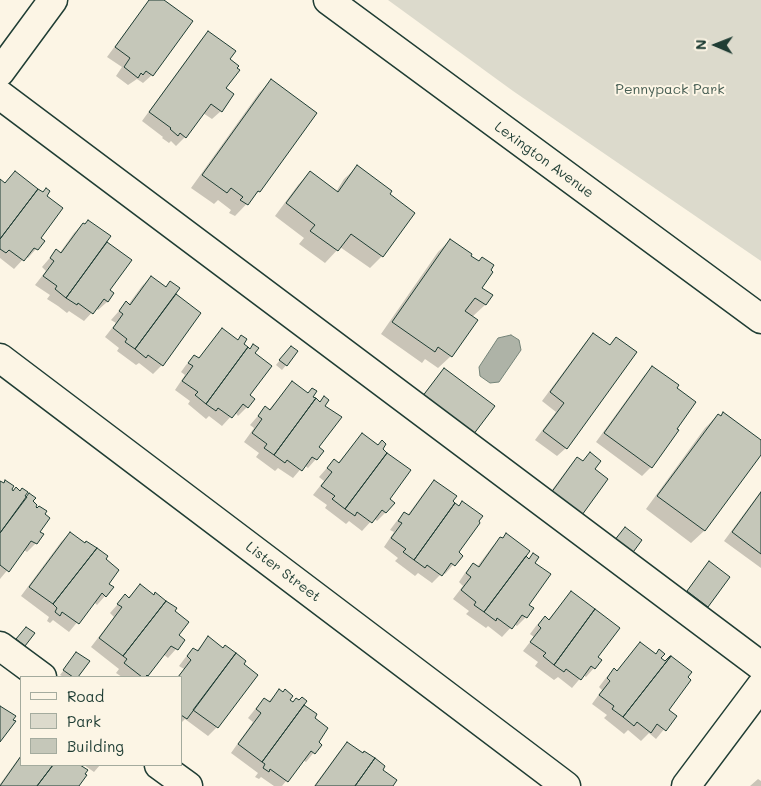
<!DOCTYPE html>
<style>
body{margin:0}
#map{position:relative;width:761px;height:786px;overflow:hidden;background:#fcf5e5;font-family:Mali,sans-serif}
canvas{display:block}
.legend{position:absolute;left:20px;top:676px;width:162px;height:90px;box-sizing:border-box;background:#fcf5e5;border:1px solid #a4ab9e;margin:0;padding:6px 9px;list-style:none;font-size:15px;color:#1f3d34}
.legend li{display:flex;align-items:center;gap:10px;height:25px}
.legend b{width:25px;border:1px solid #a4ab9e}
.north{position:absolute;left:691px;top:20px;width:50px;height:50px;-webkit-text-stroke:4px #fcf5e5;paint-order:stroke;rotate:271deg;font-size:14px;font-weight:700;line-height:20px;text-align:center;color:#1f3d34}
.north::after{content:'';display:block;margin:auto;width:18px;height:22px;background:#1f3d34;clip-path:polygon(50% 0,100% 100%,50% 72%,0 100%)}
</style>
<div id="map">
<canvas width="761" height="786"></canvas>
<ul class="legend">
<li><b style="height:6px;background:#fcf5e5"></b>Road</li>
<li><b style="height:14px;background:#dcdacc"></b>Park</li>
<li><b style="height:14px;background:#c5c7b9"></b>Building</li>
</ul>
<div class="north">N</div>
</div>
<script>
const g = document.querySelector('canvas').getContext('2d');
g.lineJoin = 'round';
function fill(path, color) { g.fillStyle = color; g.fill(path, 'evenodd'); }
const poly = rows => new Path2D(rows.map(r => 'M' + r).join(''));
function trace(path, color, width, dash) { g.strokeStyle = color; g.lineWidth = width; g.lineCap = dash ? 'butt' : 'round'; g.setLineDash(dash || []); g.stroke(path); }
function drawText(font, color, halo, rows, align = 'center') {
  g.font = font + ' Mali,sans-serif'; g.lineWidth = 4; g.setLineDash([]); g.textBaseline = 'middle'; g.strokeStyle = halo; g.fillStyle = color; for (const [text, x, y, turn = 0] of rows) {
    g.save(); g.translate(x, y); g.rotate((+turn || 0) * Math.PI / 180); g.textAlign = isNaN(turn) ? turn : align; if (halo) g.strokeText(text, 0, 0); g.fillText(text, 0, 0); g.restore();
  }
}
fill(poly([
 [388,0,761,0,761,261,513,91]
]), '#dcdacc');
const water = poly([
 [511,335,519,340,521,350,499,382,490,383,480,376,479,367,498,338,511,335]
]);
fill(water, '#aeb3a7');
trace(water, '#758479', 1);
fill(poly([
 [149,0,161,0,152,75,143,83,137,79,128,85,116,76,122,67,107,57],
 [208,32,228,60,221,111,212,119,203,113,185,137,176,146,171,141,169,143,162,138,163,137,142,121,200,41],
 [271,81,259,191,235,216,229,213,231,210,218,200,214,204,191,188,259,93],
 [357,167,382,256,370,268,340,247,325,263,299,244,304,238,275,216,298,185,310,172,336,192,344,179],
 [15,172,45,196,39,238,43,241,28,258,26,256,14,269,0,258,0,180,4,184],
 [83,224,131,260,109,291,113,293,107,302,98,310,96,308,84,321,69,311,67,313,58,306,47,299,50,295,35,285,46,271,42,267,48,260,56,251,59,254,74,233],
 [450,240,469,256,480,288,491,296,485,305,472,317,451,356,438,368,425,359,422,363,381,334,438,252],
 [151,277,165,288,170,282,174,294,200,313,162,365,153,374,139,363,136,365,117,351,119,348,105,337,116,323,111,320,126,303,128,305,142,286],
 [222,330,253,354,247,407,238,416,235,412,222,426,209,416,206,419,188,404,190,401,175,390,185,375,181,372,186,365,194,357,198,359],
 [593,334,609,346,616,338,566,448,557,456,535,440,556,412,542,401,585,343],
 [287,351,297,352,282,370,276,365],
 [652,368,675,388,675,429,678,431,651,467,642,476,596,442,644,376],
 [444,369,493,407,414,406],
 [292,382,319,402,324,398,316,459,308,468,304,465,293,478,278,468,275,471,256,457,259,453,244,442,254,428,250,425,257,417,265,408,268,411],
 [723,414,761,442,761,453,704,531,691,543,646,509,705,428,718,415,720,417],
 [362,434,381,449,388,499,385,513,377,521,374,518,362,531,349,521,346,524,325,508,327,505,313,495,324,481,319,477,326,469,334,460,338,463],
 [577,458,593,470,543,502,569,467],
 [0,482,31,502,38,532,36,543,27,552,24,550,0,579],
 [434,482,451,501,457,553,461,556,445,574,443,572,432,583,418,573,415,576,395,561,398,558,384,547,394,532,390,530,396,522,404,514,407,516,426,490],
 [761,491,761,568,724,541],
 [70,533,104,559,108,584,105,596,97,605,94,602,69,632,53,620,50,623,47,621,49,617,21,596,61,542],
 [501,538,533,563,526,617,517,626,514,624,502,637,488,626,486,628,466,614,469,611,453,599,463,586,459,582,465,573,474,565,477,567,492,547],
 [705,567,707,606,703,610,684,595],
 [140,585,174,612,177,636,184,640,168,658,163,654,145,677,122,677,116,673,119,669,91,647,114,617,110,613,125,596,128,598],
 [571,592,597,657,601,660,586,677,583,675,572,688,558,677,554,680,535,666,538,662,523,651,534,637,530,634,536,626,545,618,548,620],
 [209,638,256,675,217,727,208,736,185,719,181,723,181,677,178,677,184,669,179,666,185,658,193,649,196,651],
 [640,643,665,662,667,710,675,716,656,739,649,733,641,741,628,730,624,734,604,718,607,715,592,704,602,690,599,687,605,679,614,670,616,672],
 [76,654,88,662,77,677,64,677,60,675],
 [279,691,293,703,302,705,313,718,317,742,320,745,306,762,303,760,282,786,274,786,261,777,259,779,255,777,258,773,231,753,253,722,248,718,256,708,264,699,268,702],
 [347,744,381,770,391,786,314,786,339,752],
 [21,755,21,765,78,765,86,770,77,786,0,786,0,784],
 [84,765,100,765,94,772],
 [758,779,761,781,761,786,750,786]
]), '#0003');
const building = poly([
 [149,0,164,0,193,21,153,76,146,71,143,75,141,73,138,78,124,67,130,58,115,47,149,0],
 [208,31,236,51,230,59,239,66,237,68,240,70,226,88,234,94,222,112,211,104,186,138,180,133,178,136,170,129,171,128,149,112,208,31],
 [271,79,317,113,260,192,258,191,248,205,240,200,243,197,231,188,227,193,202,175,271,79],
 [357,165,392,191,390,194,415,213,383,257,351,234,338,251,310,231,315,225,286,203,310,171,338,192,357,165],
 [15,171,38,189,0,239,0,179,5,183,15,171],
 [46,188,50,191,47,196,63,208,41,238,45,241,38,250,34,248,24,261,9,250,6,253,0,249,0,239,38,189,43,192,46,188],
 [88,220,111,236,66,298,55,289,57,286,43,276,54,261,50,258,56,249,61,253,83,223,85,224,88,220],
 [450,239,472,254,471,256,479,261,482,257,494,265,491,270,493,272,482,288,493,295,486,305,475,298,465,311,478,320,452,357,438,347,435,352,392,322,450,239],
 [107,242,132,260,110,290,114,293,108,302,104,299,93,314,78,303,77,305,66,298,107,242],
 [151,276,166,287,170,281,180,288,135,349,125,342,127,339,113,328,123,314,119,311,126,301,130,305,151,276],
 [176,294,201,313,163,366,148,355,146,358,135,349,176,294],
 [222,328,238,340,241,335,247,339,244,344,248,347,206,404,195,395,198,392,182,381,193,366,188,363,194,355,199,358,222,328],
 [593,333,610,345,616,337,637,352,567,449,543,431,564,403,550,392,593,333],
 [253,344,259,348,255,353,272,366,250,395,255,399,248,408,243,404,232,418,218,408,216,411,206,404,248,347,250,349,253,344],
 [291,346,298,351,287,366,279,360,291,346],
 [652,366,679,385,677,388,696,402,677,429,679,430,652,468,604,433,652,366],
 [444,368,495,406,473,435,422,397,444,368],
 [292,381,308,393,312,388,317,391,313,397,316,398,274,455,264,448,267,444,252,433,262,419,258,416,265,406,270,410,292,381],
 [324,396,329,400,325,406,342,417,319,447,324,451,317,460,312,457,302,471,287,460,285,463,274,455,316,398,320,402,324,396],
 [723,412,761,440,761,455,705,531,657,496,718,414,721,416,723,412],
 [362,433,378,445,382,440,386,444,383,449,387,453,345,509,332,499,335,496,321,486,332,472,327,468,334,459,339,463,362,433],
 [590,452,601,461,595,469,608,479,582,515,551,493,577,457,583,461,590,452],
 [387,453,411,470,390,499,395,503,386,513,382,510,372,523,357,512,355,516,345,509,387,453],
 [5,480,14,486,12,489,13,491,16,487,20,491,22,488,28,492,25,496,27,497,0,533,0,481,4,483,5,480],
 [434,480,457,496,453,501,455,503,414,560,403,552,406,549,391,538,402,523,398,521,404,512,409,515,434,480],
 [761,492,761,554,732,532,761,492],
 [29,493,36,498,33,501,37,505,36,507,37,508,39,506,47,511,45,514,50,518,40,532,44,534,37,544,31,541,9,572,0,565,0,533,29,493],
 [462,501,483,516,479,521,480,523,459,552,463,556,455,566,451,563,442,576,427,565,425,568,414,560,455,503,459,506,462,501],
 [625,527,642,540,631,555,614,541,625,527],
 [70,532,85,543,86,541,97,548,53,604,29,587,70,532],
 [506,533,530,551,484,612,474,605,476,602,461,590,471,577,466,573,473,563,479,567,500,537,503,538,506,533],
 [97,548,108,556,106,559,119,570,109,584,114,587,106,597,102,593,79,624,62,612,60,616,55,612,57,608,53,604,97,548],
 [533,553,539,557,535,563,551,574,529,605,534,608,527,618,522,615,512,629,497,618,496,621,484,612,526,556,529,559,533,553],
 [709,561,730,577,708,607,687,591,709,561],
 [140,584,154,595,155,592,166,601,123,656,99,638,122,607,117,604,125,594,129,598,140,584],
 [571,591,595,609,554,665,543,656,546,653,530,642,541,628,538,625,545,616,549,620,571,591],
 [166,601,177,608,175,611,189,622,179,635,185,640,178,650,171,646,148,676,147,675,145,677,142,677,124,663,127,659,123,656,166,601],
 [595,609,620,628,598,657,602,660,595,669,591,666,581,680,566,669,564,672,554,665,595,609],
 [26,627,35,633,25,646,16,639,26,627],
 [208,636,223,648,225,645,236,653,187,719,181,715,181,677,178,677,191,660,187,656,193,648,198,651,208,636],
 [640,642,656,654,659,649,665,654,661,658,665,661,670,656,671,656,623,717,612,709,614,706,599,695,610,681,607,678,614,668,617,671,640,642],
 [76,652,90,661,78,677,73,677,63,670,76,652],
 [236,653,246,661,244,664,258,675,218,728,193,710,236,653],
 [671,656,692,672,688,677,691,680,669,710,677,716,666,731,657,724,651,733,637,722,634,726,623,717,671,656],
 [279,689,283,692,285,689,293,696,290,700,293,702,296,698,299,700,302,697,307,701,262,762,238,744,261,713,256,709,264,698,270,702,279,689],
 [304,705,317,714,315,718,328,728,319,742,322,745,315,754,311,751,288,782,270,769,269,772,263,768,265,764,262,762,304,705],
 [0,706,16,716,13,720,16,721,0,742,0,706],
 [347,742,363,753,364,751,375,758,355,786,315,786,347,742],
 [21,756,21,765,53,765,37,786,0,786,21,756],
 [375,758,385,766,383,770,397,780,393,786,355,786,375,758],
 [53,765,80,765,88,770,85,774,87,775,79,786,37,786,53,765]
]);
fill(building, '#c5c7b9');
trace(building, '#1f3d34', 1);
const minor = poly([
 [328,0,761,319],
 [0,95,761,666],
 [0,358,566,786],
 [0,646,42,677],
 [159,765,188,786],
 [686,786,761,686]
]);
const major = poly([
 [0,72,53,0]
]);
trace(minor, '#1f3d34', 31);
trace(major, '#1f3d34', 31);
trace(minor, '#fcf5e5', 28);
trace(major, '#fcf5e5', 28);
drawText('14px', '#455c52', '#fcf5e5', [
 ["Pennypack Park",670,90]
]);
drawText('14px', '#1f3d34', '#fcf5e5', [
 ["Lexington Avenue",544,160,36],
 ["Lister Street",283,572,37]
]);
</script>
